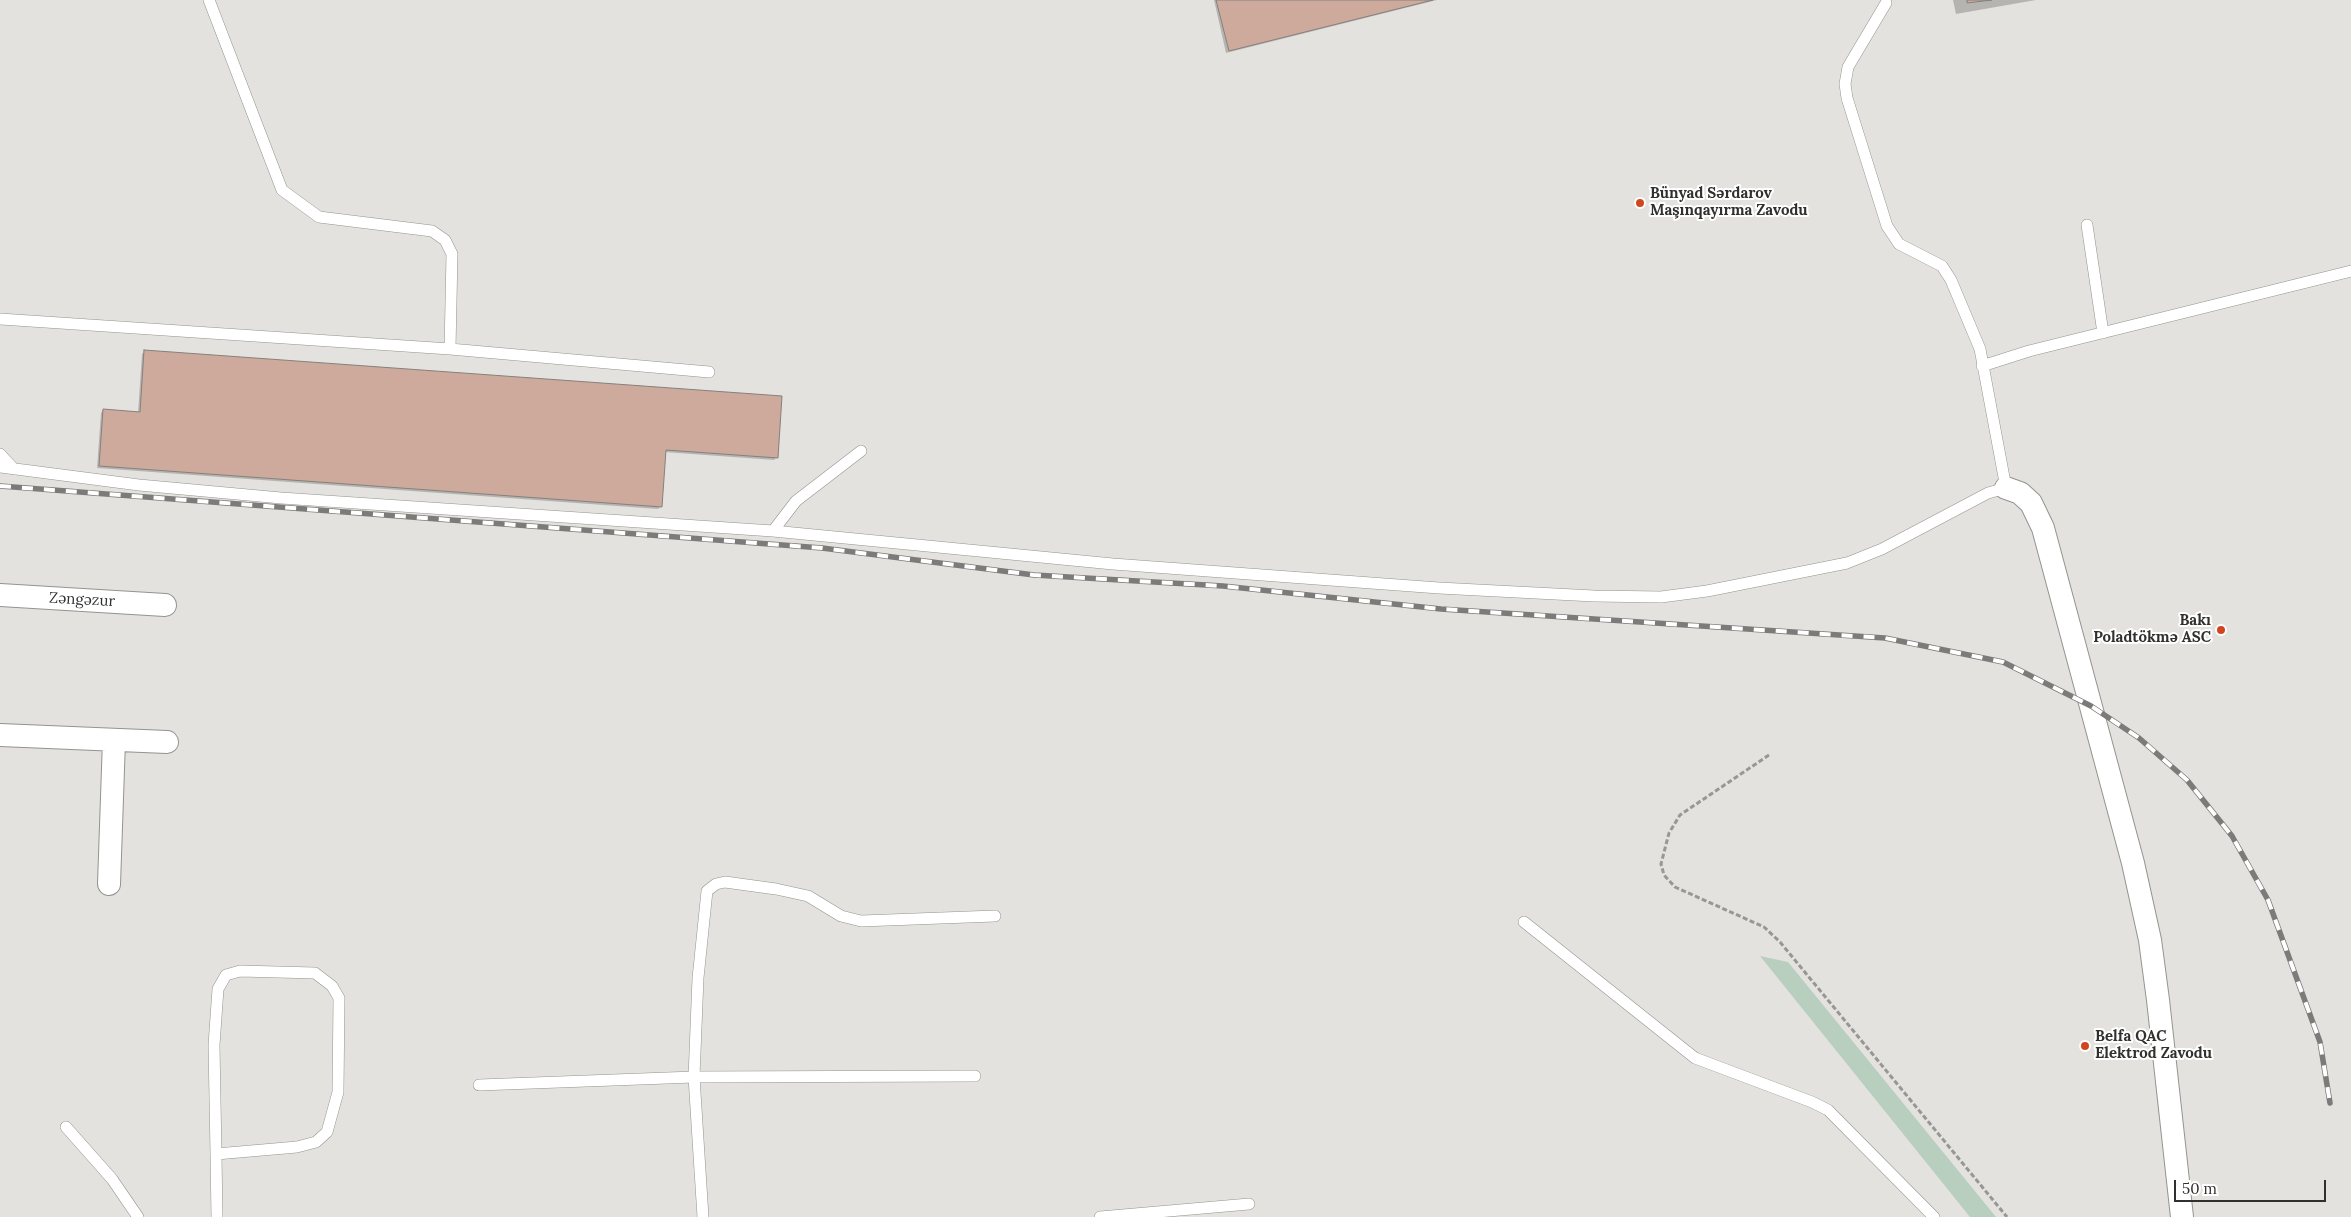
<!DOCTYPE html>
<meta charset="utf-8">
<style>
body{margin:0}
#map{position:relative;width:2351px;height:1217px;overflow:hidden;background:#e3e2de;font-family:Lora,serif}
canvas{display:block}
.scale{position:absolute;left:2174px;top:1180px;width:152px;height:22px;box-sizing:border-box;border:2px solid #30302e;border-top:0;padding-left:6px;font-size:15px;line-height:18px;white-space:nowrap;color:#30302e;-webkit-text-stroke:4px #fff;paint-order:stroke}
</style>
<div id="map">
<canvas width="2351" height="1217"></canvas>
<div class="scale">50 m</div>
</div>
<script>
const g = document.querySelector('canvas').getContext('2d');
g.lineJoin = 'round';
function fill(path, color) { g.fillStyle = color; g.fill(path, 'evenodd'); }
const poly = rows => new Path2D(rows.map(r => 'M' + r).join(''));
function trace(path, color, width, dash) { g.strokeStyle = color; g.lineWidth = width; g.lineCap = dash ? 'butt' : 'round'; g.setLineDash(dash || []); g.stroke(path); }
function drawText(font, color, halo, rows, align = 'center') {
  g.font = font + ' Lora,serif'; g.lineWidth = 4; g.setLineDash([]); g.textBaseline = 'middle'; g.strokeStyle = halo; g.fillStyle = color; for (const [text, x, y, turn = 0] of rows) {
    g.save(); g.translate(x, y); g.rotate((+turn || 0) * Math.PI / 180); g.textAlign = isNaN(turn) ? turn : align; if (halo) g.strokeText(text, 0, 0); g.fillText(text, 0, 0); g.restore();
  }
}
fill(poly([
 [1760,956,1788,962,1996,1217,1970,1217]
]), '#b8cebe');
fill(poly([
 [1214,0,1437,0,1226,53],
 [1953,0,2036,0,1956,14],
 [144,352,777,457,774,460,664,452,661,506,658,509,97,468,101,413,103,410,138,413,142,354]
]), '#0003');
const building = poly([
 [1216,0,1433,0,1229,51,1216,0],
 [1967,0,1992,0,1967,3,1967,0],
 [144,350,782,396,778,458,666,450,662,507,99,466,103,409,140,412,144,350]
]);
fill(building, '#cdaa9c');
trace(building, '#84807e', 1);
const service = poly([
 [209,0,282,190,319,217,432,231,445,240,452,254,450,349],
 [2087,225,2103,333],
 [0,319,450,349,709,372],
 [1982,366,2029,351,2351,271],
 [0,454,14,469],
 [0,467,139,485,281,498,773,531,1113,564,1439,588,1594,596,1661,597,1707,591,1847,563,1882,549,1988,493,2006,488,1980,349,1951,280,1942,266,1899,244,1887,226,1847,98,1845,84,1848,67,1886,3],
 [773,531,796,501,861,451],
 [1524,922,1695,1058,1812,1102,1828,1110,1934,1217],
 [479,1085,694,1077,975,1076],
 [66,1127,112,1179,138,1217],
 [216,1154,297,1147,316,1142,327,1132,338,1092,339,998,332,986,315,973,240,971,226,975,218,989,214,1045,216,1154,217,1217],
 [703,1217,694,1077,698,978,707,891,716,884,725,882,776,889,808,896,841,916,861,921,995,916],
 [1100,1217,1249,1204]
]);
const minor = poly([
 [2006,488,2020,493,2031,503,2043,528,2133,863,2150,940,2158,1000,2182,1217],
 [0,595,165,605],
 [0,735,167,742],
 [109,884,114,740]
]);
trace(service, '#94938f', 12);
trace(minor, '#94938f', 24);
trace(poly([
 [1769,755,1680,815,1669,833,1661,864,1664,875,1675,887,1764,927,1780,942,2007,1217]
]), '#979794', 3, [5, 2.5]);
trace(service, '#fff', 11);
trace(minor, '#fff', 22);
const rail = poly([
 [0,486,822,548,1034,575,1223,586,1441,609,1885,638,2003,662,2091,706,2139,738,2187,780,2232,836,2268,900,2320,1042,2330,1103]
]);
trace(rail, '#7c7b79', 5.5);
trace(rail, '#fff', 4, [11]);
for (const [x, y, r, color] of [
 [1640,203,5,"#d0471f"],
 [2221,630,5,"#d0471f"],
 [2085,1046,5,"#d0471f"]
]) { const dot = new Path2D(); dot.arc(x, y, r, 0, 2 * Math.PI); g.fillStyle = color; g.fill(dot); trace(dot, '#fff', 2); }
drawText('bold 15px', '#30302e', '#fff', [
 ["Bünyad Sərdarov",1650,194],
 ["Maşınqayırma Zavodu",1650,211],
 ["Bakı",2211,621,"right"],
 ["Poladtökmə ASC",2211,638,"right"],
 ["Belfa QAC",2095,1037],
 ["Elektrod Zavodu",2095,1054]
], 'left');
drawText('15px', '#30302e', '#fff', [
 ["Zəngəzur",82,600,3]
]);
</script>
